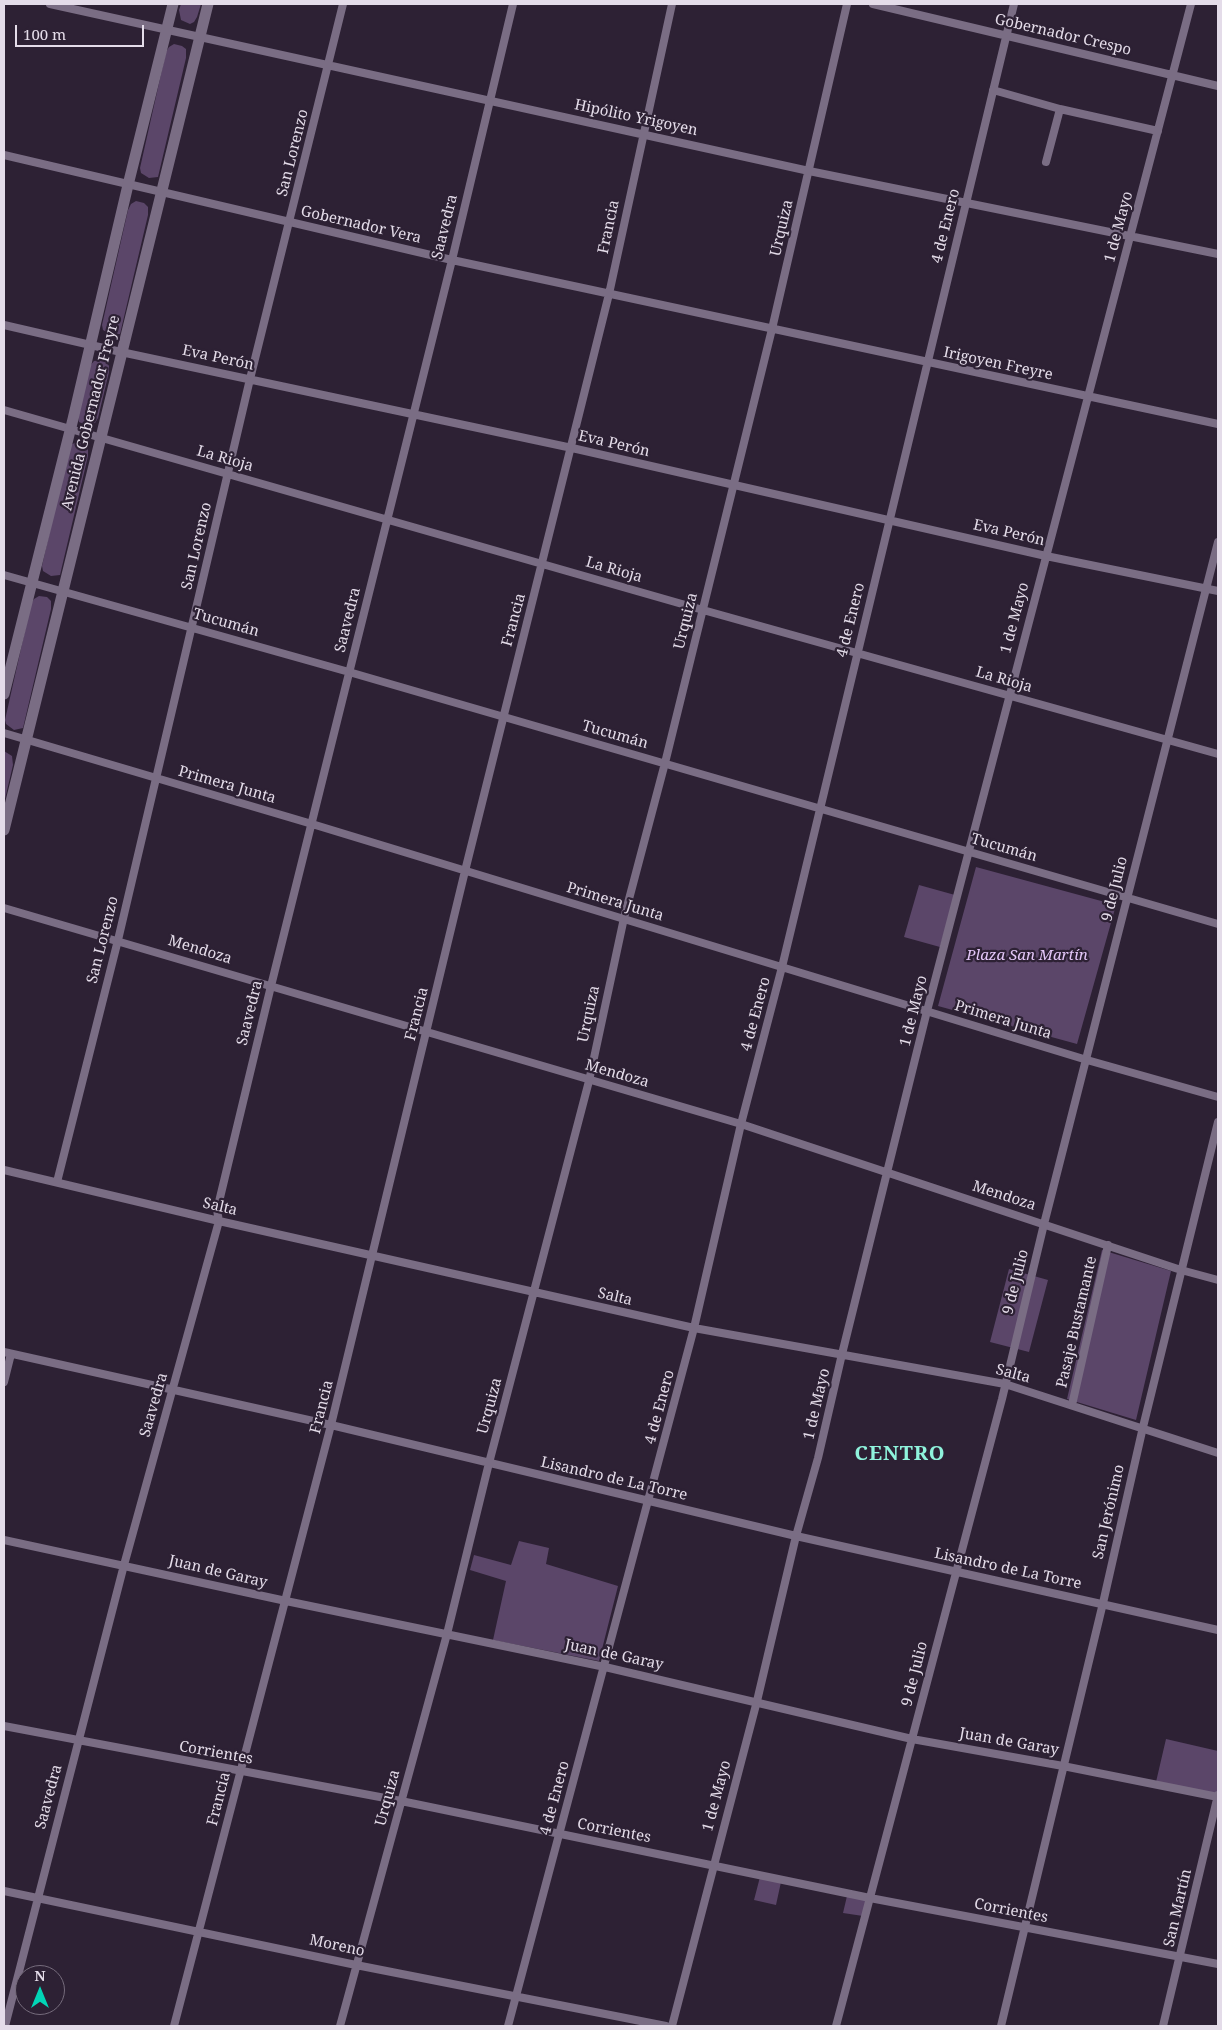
<!DOCTYPE html>
<meta charset="utf-8">
<style>
body{margin:0}
#map{position:relative;width:1222px;height:2030px;overflow:hidden;background:#2d2134;font-family:"Noto Serif",serif}
canvas{display:block}
.frame{position:absolute;inset:0;border:5px solid #e4dce9;pointer-events:none}
.north{position:absolute;left:15px;top:1965px;width:50px;height:50px;box-sizing:border-box;background:#2d2134;border:1px solid #766c7c;border-radius:50%;rotate:0deg;font-size:14px;font-weight:700;line-height:20px;text-align:center;color:#e4dce9}
.north::after{content:'';display:block;margin:auto;width:18px;height:22px;background:#02d5b6;clip-path:polygon(50% 0,100% 100%,50% 72%,0 100%)}
.scale{position:absolute;left:15px;top:25px;width:129px;height:22px;box-sizing:border-box;border:2px solid #e4dce9;border-top:0;padding-left:6px;font-size:15px;line-height:18px;white-space:nowrap;color:#e4dce9;-webkit-text-stroke:4px #2d2134;paint-order:stroke}
</style>
<div id="map">
<canvas width="1222" height="2030"></canvas>
<div class="frame"></div>
<div class="north">N</div>
<div class="scale">100 m</div>
</div>
<script>
const g = document.querySelector('canvas').getContext('2d');
g.lineJoin = 'round';
function fill(path, color) { g.fillStyle = color; g.fill(path, 'evenodd'); }
const poly = rows => new Path2D(rows.map(r => 'M' + r).join(''));
function trace(path, color, width, dash) { g.strokeStyle = color; g.lineWidth = width; g.lineCap = dash ? 'butt' : 'round'; g.setLineDash(dash || []); g.stroke(path); }
function drawText(font, color, halo, rows, align = 'center') {
  g.font = font + ' "Noto Serif",serif'; g.lineWidth = 4.5; g.setLineDash([]); g.textBaseline = 'middle'; g.strokeStyle = halo; g.fillStyle = color; for (const [text, x, y, turn = 0] of rows) {
    g.save(); g.translate(x, y); g.rotate((+turn || 0) * Math.PI / 180); g.textAlign = isNaN(turn) ? turn : align; if (halo) g.strokeText(text, 0, 0); g.fillText(text, 0, 0); g.restore();
  }
}
fill(poly([
 [181,4,201,4,197,17,194,22,190,24,181,20,179,10],
 [174,44,182,46,186,49,186,58,158,177,149,178,141,173,140,168,166,52,169,47],
 [136,201,144,203,148,207,148,215,120,334,111,335,103,330,102,325,128,210,131,204],
 [101,360,106,361,109,366,109,372,98,418,95,423,84,424,79,422,78,417,89,367,94,361],
 [76,442,84,444,88,448,88,456,60,575,51,576,43,571,42,566,68,451,71,445],
 [39,596,47,597,51,601,51,609,23,728,14,730,6,724,5,720,31,604,34,599],
 [4,751,12,756,13,765,4,803],
 [976,867,1116,905,1077,1044,938,1006],
 [919,885,955,895,940,947,904,937],
 [1102,1250,1171,1271,1136,1420,1067,1399],
 [1009,1269,1048,1280,1029,1352,990,1342],
 [519,1541,549,1548,546,1564,618,1586,599,1661,493,1640,506,1581,470,1570,474,1555,511,1565],
 [1166,1739,1218,1751,1217,1795,1156,1782],
 [760,1877,781,1882,776,1905,754,1900],
 [847,1896,867,1900,863,1916,843,1913]
]), '#5b4669');
trace(poly([
 [50,4,809,171,1218,254],
 [873,4,1218,86],
 [993,90,1060,109,1158,131],
 [4,155,452,260,1218,424],
 [1046,162,1060,109],
 [4,325,121,352,572,448,1046,556,1218,591],
 [4,410,703,610,1218,754],
 [4,575,349,672,1218,924],
 [4,733,312,824,1087,1060,1218,1097],
 [4,908,741,1124,1181,1270,1218,1280],
 [4,1170,219,1221,694,1328,1005,1384,1218,1453],
 [57,1182,118,940,250,379,343,4],
 [4,1352,331,1425,796,1536,1218,1630],
 [4,1382,11,1354],
 [1072,1405,1108,1245],
 [4,1540,286,1601,605,1667,912,1739,1063,1766,1218,1797],
 [4,1726,401,1801,870,1898,1218,1964],
 [4,1891,356,1965,666,2026],
 [5,2026,124,1565,219,1221,217,1210,271,986,452,260,513,4],
 [174,2026,331,1425,465,871,609,294,672,4],
 [340,2026,447,1634,489,1463,589,1081,624,918,665,763,772,329,847,4],
 [508,2026,694,1328,741,1124,782,967,1014,4],
 [672,2026,757,1701,796,1536,818,1458,842,1354,927,1011,1191,4],
 [836,2026,1002,1399,1044,1224,1218,542],
 [1001,2026,1103,1603,1143,1427,1218,1122],
 [1163,2026,1218,1795]
]), '#7a6d84', 8);
trace(poly([
 [4,694,73,419,128,185,173,4],
 [4,830,208,4]
]), '#7a6d84', 11);
drawText('15px', '#e4dce9', '#2d2134', [
 ["Gobernador Crespo",1063,35,13],
 ["Hipólito Yrigoyen",636,118,12],
 ["San Lorenzo",293,153,-76],
 ["Gobernador Vera",361,225,13],
 ["4 de Enero",946,226,-76],
 ["Saavedra",445,227,-76],
 ["Francia",609,227,-78],
 ["1 de Mayo",1119,227,-75],
 ["Urquiza",782,228,-77],
 ["Eva Perón",218,358,12],
 ["Irigoyen Freyre",998,364,12],
 ["Avenida Gobernador Freyre",91,413,-76],
 ["Eva Perón",614,444,13],
 ["La Rioja",225,459,16],
 ["Eva Perón",1009,533,13],
 ["San Lorenzo",197,546,-77],
 ["La Rioja",614,570,16],
 ["1 de Mayo",1015,618,-75],
 ["Saavedra",348,620,-76],
 ["Francia",514,620,-75],
 ["4 de Enero",851,620,-76],
 ["Urquiza",686,621,-76],
 ["Tucumán",226,623,16],
 ["La Rioja",1004,680,16],
 ["Tucumán",615,735,16],
 ["Primera Junta",227,785,16],
 ["Tucumán",1004,848,16],
 ["9 de Julio",1115,889,-76],
 ["Primera Junta",615,902,17],
 ["San Lorenzo",103,940,-76],
 ["Mendoza",200,950,17],
 ["1 de Mayo",914,1011,-76],
 ["Saavedra",250,1013,-76],
 ["Francia",417,1014,-76],
 ["Urquiza",589,1014,-78],
 ["4 de Enero",756,1014,-75],
 ["Primera Junta",1003,1020,17],
 ["Mendoza",617,1074,16],
 ["Mendoza",1004,1196,18],
 ["Salta",220,1207,13],
 ["9 de Julio",1016,1282,-76],
 ["Salta",615,1297,13],
 ["Pasaje Bustamante",1077,1322,-77],
 ["Salta",1013,1374,15],
 ["1 de Mayo",817,1404,-77],
 ["Saavedra",154,1405,-74],
 ["Urquiza",490,1406,-75],
 ["Francia",322,1407,-76],
 ["4 de Enero",660,1407,-75],
 ["Lisandro de La Torre",614,1479,13],
 ["San Jerónimo",1109,1512,-77],
 ["Lisandro de La Torre",1008,1569,12],
 ["Juan de Garay",218,1572,13],
 ["Juan de Garay",614,1655,12],
 ["9 de Julio",915,1674,-76],
 ["Juan de Garay",1009,1742,10],
 ["Corrientes",216,1753,10],
 ["1 de Mayo",717,1796,-75],
 ["Saavedra",49,1797,-75],
 ["Urquiza",388,1798,-75],
 ["4 de Enero",555,1798,-75],
 ["Francia",219,1799,-76],
 ["Corrientes",614,1831,11],
 ["San Martín",1178,1908,-77],
 ["Corrientes",1011,1911,11],
 ["Moreno",337,1946,12]
]);
drawText('italic 15px', '#e4c7f9', '#2d2134', [
 ["Plaza San Martín",1027,956]
]);
g.letterSpacing = '1px';
drawText('bold 20px', '#8ff3dc', '#2d2134', [
 ["CENTRO",900,1454]
]);
g.letterSpacing = '0px';
</script>
